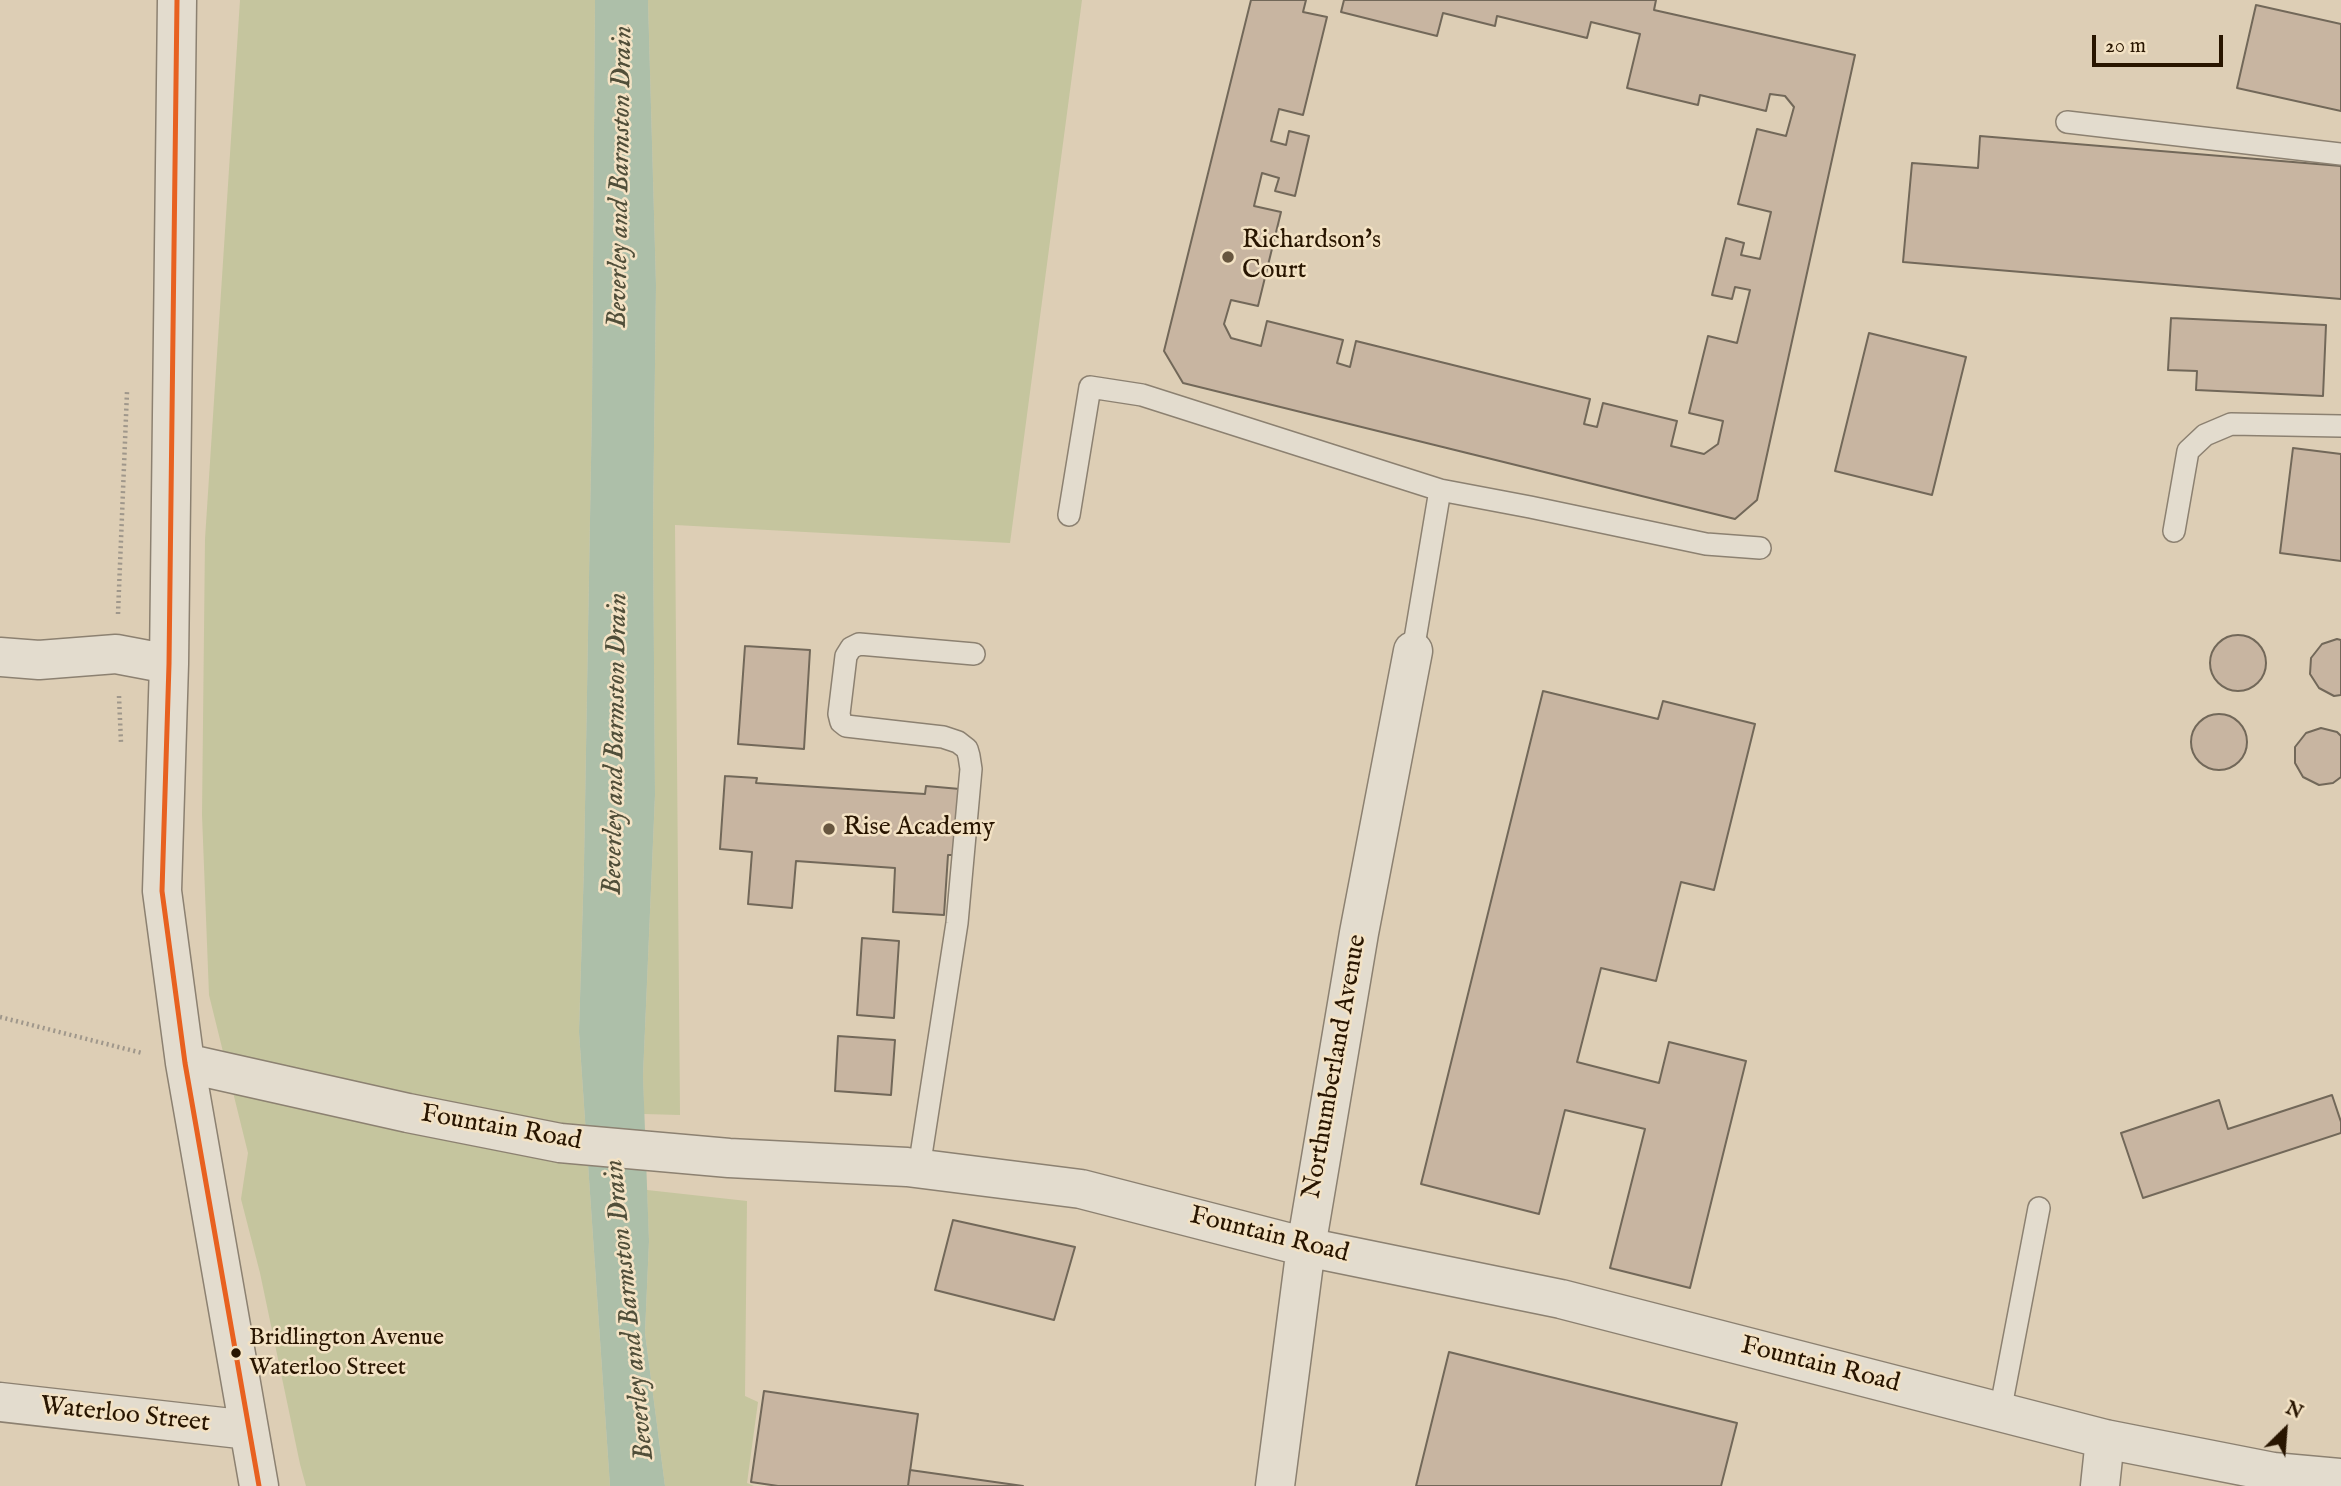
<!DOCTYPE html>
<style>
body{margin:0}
#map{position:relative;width:2341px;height:1486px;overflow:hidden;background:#ddceb5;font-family:"IM FELL English",serif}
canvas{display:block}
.north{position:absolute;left:2250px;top:1395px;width:70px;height:70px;-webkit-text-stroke:5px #f3e2c4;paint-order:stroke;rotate:25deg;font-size:19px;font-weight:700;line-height:28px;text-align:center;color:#281500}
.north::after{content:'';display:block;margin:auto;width:24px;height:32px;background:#281500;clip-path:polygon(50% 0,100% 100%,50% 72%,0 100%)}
.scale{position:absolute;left:2092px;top:35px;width:131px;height:32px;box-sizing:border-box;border:4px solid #281500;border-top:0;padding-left:9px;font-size:21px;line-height:24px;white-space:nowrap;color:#281500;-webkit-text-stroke:5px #f3e2c4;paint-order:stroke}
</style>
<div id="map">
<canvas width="2341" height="1486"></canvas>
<div class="north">N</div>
<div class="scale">20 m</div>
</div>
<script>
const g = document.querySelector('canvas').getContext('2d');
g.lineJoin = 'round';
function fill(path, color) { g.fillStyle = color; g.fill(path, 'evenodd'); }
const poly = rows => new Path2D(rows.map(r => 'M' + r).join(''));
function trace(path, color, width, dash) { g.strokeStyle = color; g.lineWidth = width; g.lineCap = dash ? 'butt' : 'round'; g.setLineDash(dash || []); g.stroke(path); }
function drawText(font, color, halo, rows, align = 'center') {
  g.font = font + ' "IM FELL English",serif'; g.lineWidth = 5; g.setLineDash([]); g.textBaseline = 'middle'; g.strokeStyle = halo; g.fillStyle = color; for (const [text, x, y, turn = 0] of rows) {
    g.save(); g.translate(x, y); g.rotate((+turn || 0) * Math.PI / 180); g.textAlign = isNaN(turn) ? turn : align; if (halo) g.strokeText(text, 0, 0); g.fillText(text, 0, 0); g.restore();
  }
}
fill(poly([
 [240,0,595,0,592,404,584,864,579,1032,610,1486,306,1486,300,1464,260,1273,241,1199,248,1153,209,995,202,815,205,539],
 [648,0,1082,0,1010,543,675,525,680,1115,644,1114,643,1076,655,795,653,527,656,285],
 [647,1190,747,1201,745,1396,758,1402,747,1483,754,1486,665,1486,645,1333,649,1241]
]), '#c5c59e');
fill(poly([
 [595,0,648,0,656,285,653,527,655,795,643,1076,649,1241,645,1333,665,1486,610,1486,579,1032,584,864,592,404]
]), '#adbfa9');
const building = poly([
 [1251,0,1306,0,1303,12,1327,17,1303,115,1279,109,1271,141,1286,145,1289,131,1309,136,1295,196,1275,191,1279,178,1262,173,1254,206,1281,212,1258,306,1231,300,1224,324,1231,338,1261,346,1267,321,1343,340,1337,363,1350,367,1356,341,1590,399,1584,424,1597,427,1603,403,1677,421,1671,446,1704,454,1718,444,1723,421,1689,413,1708,336,1737,343,1750,290,1735,287,1732,299,1712,295,1726,238,1744,243,1741,255,1760,259,1771,212,1738,204,1757,129,1786,136,1794,107,1785,96,1770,94,1766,111,1700,95,1698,105,1627,88,1640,34,1591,22,1587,38,1497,16,1495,26,1443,13,1437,36,1341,12,1344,0,1656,0,1654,10,1855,55,1757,500,1735,519,1183,383,1164,351,1251,0],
 [2256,5,2341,24,2341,111,2237,88,2256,5],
 [1980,136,2341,166,2341,299,1903,262,1912,163,1978,168,1980,136],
 [2171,318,2326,325,2323,396,2196,390,2197,371,2168,370,2171,318],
 [1869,333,1966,357,1932,495,1835,471,1869,333],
 [2293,448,2341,454,2341,561,2280,553,2293,448],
 '2210 663a28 28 0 1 1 56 0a28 28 0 1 1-56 0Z',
 [2337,639,2341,640,2341,695,2334,696,2319,688,2310,674,2311,658,2322,644,2337,639],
 [745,646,810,650,804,749,738,744,745,646],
 [1543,691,1658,719,1663,701,1755,724,1714,890,1681,882,1656,981,1601,968,1577,1062,1659,1083,1669,1042,1746,1061,1690,1288,1610,1268,1645,1129,1565,1110,1539,1214,1421,1184,1543,691],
 '2191 742a28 28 0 1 1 56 0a28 28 0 1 1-56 0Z',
 [2321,728,2337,732,2341,736,2341,777,2333,783,2319,785,2303,777,2295,763,2295,747,2306,733,2321,728],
 [725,776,757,778,756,783,925,794,926,786,960,789,955,855,948,855,944,915,893,912,895,868,796,861,792,908,748,904,752,852,720,849,725,776],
 [862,938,899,941,894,1018,857,1015,862,938],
 [838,1036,895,1040,891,1095,835,1091,838,1036],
 [2332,1095,2341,1122,2341,1133,2143,1198,2121,1133,2219,1100,2228,1129,2332,1095],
 [953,1220,1075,1247,1054,1320,935,1290,953,1220],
 [1449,1352,1737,1423,1721,1486,1416,1486,1449,1352],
 [764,1391,918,1414,908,1486,778,1486,751,1482,764,1391],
 [910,1470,1023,1486,908,1486,910,1470]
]);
fill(building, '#c8b5a1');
trace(building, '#726859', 2);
const lane = poly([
 [2067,122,2341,154],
 [1069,515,1090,387,1142,395,1440,490,1530,507,1706,544,1760,548],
 [2174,531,2188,451,2205,435,2231,424,2341,426],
 [1413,651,1440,490],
 [919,1168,957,923,971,769,969,756,967,749,958,742,943,737,846,726,841,722,839,714,846,656,851,648,859,644,974,654],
 [2000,1412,2039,1208]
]);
const street = poly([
 [177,0,169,664,162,891,185,1063,259,1486],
 [0,657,39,660,116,654,169,664],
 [185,1063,408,1113,560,1143,729,1158,907,1167,1081,1189,1306,1247,1561,1299,2105,1439,2273,1472,2341,1478],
 [0,1402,249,1430],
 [1275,1486,1306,1247,1359,933,1413,651],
 [2100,1486,2105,1439]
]);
trace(lane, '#8c8171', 24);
trace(street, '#8c8171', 41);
trace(poly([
 [118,614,127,392],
 [119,696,121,743],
 [0,1017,142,1053]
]), '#9f978b', 4.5, [2, 3.5]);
trace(lane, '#e3dcce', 21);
trace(street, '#e3dcce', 38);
trace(poly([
 [177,0,169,664,162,891,185,1063,259,1486]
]), '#e86120', 5);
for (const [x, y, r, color] of [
 [1228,257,7,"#67563f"],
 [829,829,7,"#67563f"],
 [236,1353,6,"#281500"]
]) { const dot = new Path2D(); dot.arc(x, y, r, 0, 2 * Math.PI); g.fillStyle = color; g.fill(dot); trace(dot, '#f3e2c4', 2.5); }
drawText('24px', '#281500', '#f3e2c4', [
 ["Bridlington Avenue",249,1339],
 ["Waterloo Street",249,1369]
], 'left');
drawText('26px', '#281500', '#f3e2c4', [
 ["Richardson's",1242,242],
 ["Court",1242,272],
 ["Rise Academy",843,829]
], 'left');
drawText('26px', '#281500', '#f3e2c4', [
 ["Northumberland Avenue",1336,1067,-80],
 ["Fountain Road",501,1129,10],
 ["Fountain Road",1269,1236,14],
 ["Fountain Road",1820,1366,14],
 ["Waterloo Street",125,1416,6]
]);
drawText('italic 28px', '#504e39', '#f3e2c4', [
 ["Beverley and Barmston Drain",622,177,-89],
 ["Beverley and Barmston Drain",617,744,-89],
 ["Beverley and Barmston Drain",631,1310,-96]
]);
</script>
